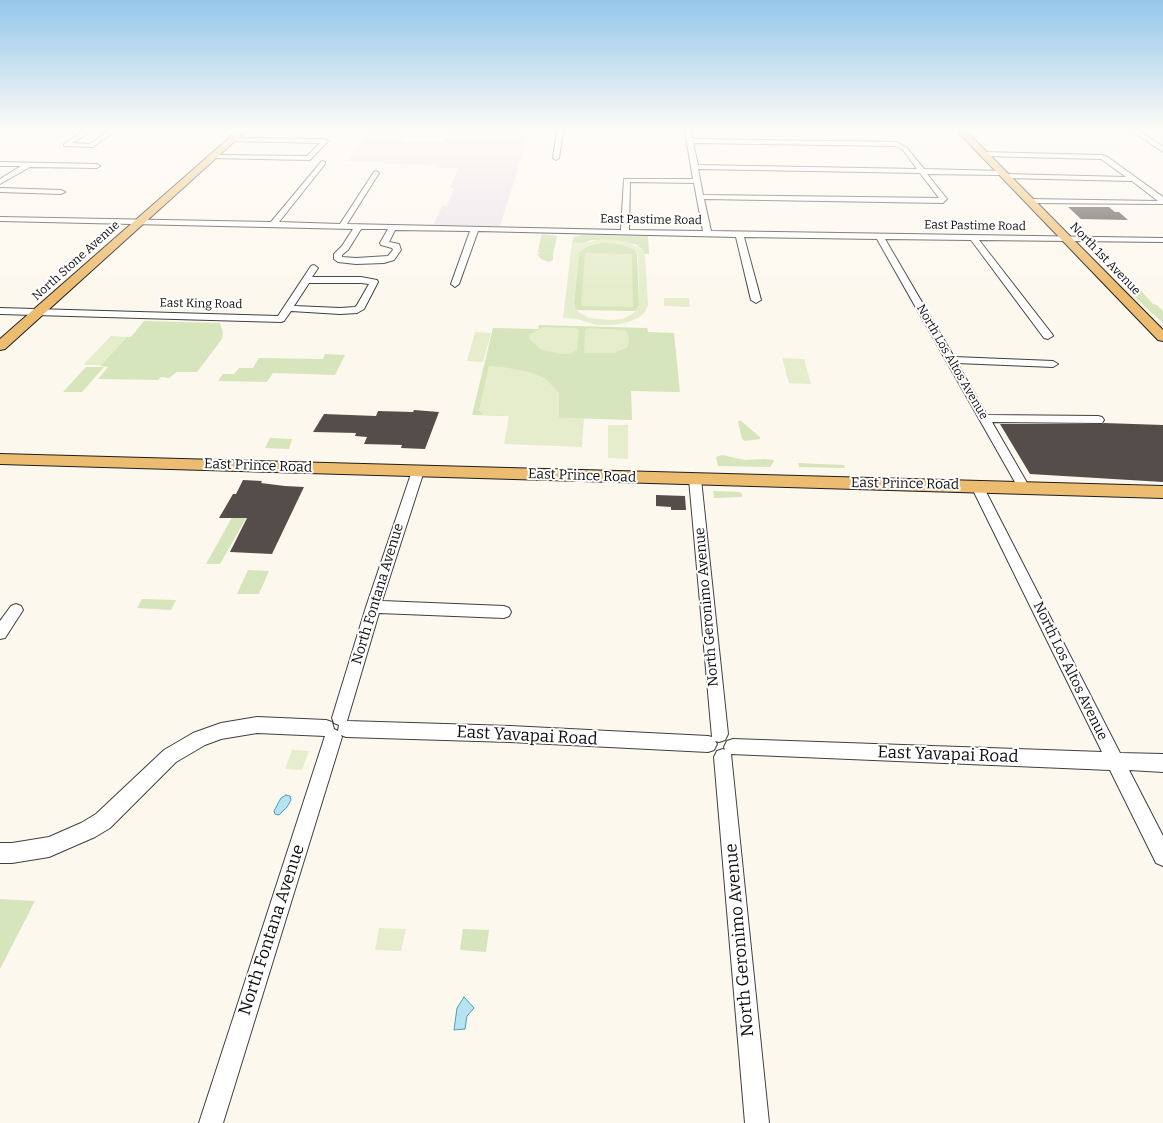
<!DOCTYPE html>
<style>
body{margin:0}
canvas{display:block;background:#fdf8ee}
</style>
<canvas width="1163" height="1123"></canvas>
<script>
const g = document.querySelector('canvas').getContext('2d');
g.lineJoin = 'round';
function fill(path, color) { g.fillStyle = color; g.fill(path, 'evenodd'); }
const poly = rows => new Path2D(rows.map(r => 'M' + r).join(''));
function trace(path, color, width, dash) { g.strokeStyle = color; g.lineWidth = width; g.lineCap = dash ? 'butt' : 'round'; g.setLineDash(dash || []); g.stroke(path); }
function drawText(font, color, halo, rows, align = 'center') {
  g.font = font + ' Bitter,serif'; g.lineWidth = 4; g.setLineDash([]); g.textBaseline = 'middle'; g.strokeStyle = halo; g.fillStyle = color; for (const [text, x, y, turn = 0] of rows) {
    g.save(); g.translate(x, y); g.rotate((+turn || 0) * Math.PI / 180); g.textAlign = isNaN(turn) ? turn : align; if (halo) g.strokeText(text, 0, 0); g.fillText(text, 0, 0); g.restore();
  }
}
fill(poly([
 [370,131,406,131,401,141,444,142,450,131,529,134,500,226,433,225,442,206,447,206,454,188,450,188,458,168,435,168,436,165,384,164,385,161,347,161]
]), '#e9e2eb');
fill(poly([
 [543,234,557,236,553,254,553,260,549,262,541,259,537,254,540,253,538,252,541,236],
 [582,235,648,236,649,254,645,254,642,249,635,244,592,240,584,243,572,243,574,237],
 [605,242,622,244,635,250,637,254,639,305,636,311,577,310,575,308,574,303,579,252,588,246],
 [1104,265,1117,265,1134,282,1125,282,1119,279],
 [1137,286,1153,304,1157,305,1163,311,1163,323,1129,292],
 [144,321,220,323,223,333,222,339,197,372,177,372,169,378,161,377,158,380,98,379,108,367,100,366,127,337,131,337],
 [539,325,647,328,648,332,674,333,680,392,631,391,632,420,472,415,493,328,538,329],
 [325,354,345,355,335,375,273,373,267,382,218,381,223,374,234,374,239,368,253,368,259,358,323,359],
 [86,367,104,367,82,392,63,392],
 [740,420,760,437,760,439,745,441,742,439,738,422],
 [270,438,292,439,289,449,265,448],
 [722,455,745,460,764,459,773,460,774,461,770,467,718,466,716,457],
 [798,463,844,465,845,468,799,467],
 [713,491,740,492,742,494,742,497,714,498],
 [235,512,249,513,220,564,206,564],
 [248,570,269,571,259,594,237,594],
 [142,599,176,600,171,610,137,608],
 [0,899,35,901,0,969],
 [463,929,489,930,486,952,460,950]
]), '#d6e5bb');
fill(poly([
 [603,239,625,241,642,249,645,254,648,305,645,312,638,318,626,323,612,325,597,325,577,319,563,318,572,242,584,243],
 [605,242,622,244,635,250,638,254,639,305,637,310,631,315,622,319,611,320,589,318,580,313,575,308,574,303,579,253,588,246],
 [585,253,632,254,633,307,581,306],
 [664,298,689,298,690,307,664,306],
 [542,327,576,328,579,330,577,350,570,354,560,354,540,349,528,338,532,333],
 [589,328,626,330,629,338,628,347,614,353,584,353,585,330],
 [475,332,491,333,483,362,467,361],
 [111,336,127,337,101,365,83,365],
 [782,358,804,359,811,384,789,383],
 [489,366,503,367,530,372,546,379,559,393,559,418,584,418,582,447,504,444,509,416,483,415,479,410],
 [608,425,628,425,628,459,608,458],
 [292,750,309,751,302,770,285,769],
 [379,928,406,929,401,951,375,950]
]), '#e6edcc');
const water = poly([
 [286,795,290,796,291,800,287,807,279,815,275,814,274,811,281,798,286,795],
 [464,997,474,1008,467,1016,465,1029,454,1030,457,1008,464,997]
]);
fill(water, '#b7e3f0');
trace(water, '#45a0c0', 1);
fill(poly([
 [1068,207,1109,207,1115,212,1119,212,1128,220,1081,219],
 [414,410,439,412,425,449,401,448,402,445,364,444,367,437,355,436,356,433,313,432,324,414,376,416,378,411,413,412],
 [1104,423,1163,425,1163,482,1030,474,1000,424,1102,424],
 [243,480,262,481,261,483,285,486,304,487,272,554,230,552,247,518,219,518,233,494,236,494],
 [656,495,685,496,686,510,671,510,671,507,656,506]
]), '#544d4a');
const minor = poly([
 [83,131,91,131,73,143,90,144,107,131,115,131,93,147,64,146,64,144,83,131],
 [557,131,563,131,559,158,556,160,553,158,557,131],
 [685,131,691,131,693,139,897,142,907,148,924,169,1002,171,1004,172,1005,174,1126,177,1101,159,983,156,980,154,983,152,1102,155,1109,158,1163,197,1163,204,1029,203,1025,201,1029,199,1158,201,1132,181,1005,178,1003,177,1002,175,927,174,947,199,943,203,704,199,711,231,1163,238,1163,242,979,240,1052,334,1053,336,1048,339,1044,338,971,240,885,239,954,357,1053,361,1058,364,1053,367,957,363,987,415,1098,416,1102,417,1104,420,1102,423,992,422,1030,488,1028,491,1024,492,1020,491,877,239,744,237,761,300,756,303,751,300,736,237,478,231,459,284,455,287,451,284,470,231,395,230,389,242,399,244,401,250,394,260,384,263,356,264,338,262,334,259,334,254,342,246,353,229,0,221,0,217,271,222,321,162,323,161,325,162,325,164,279,222,340,224,374,172,376,171,379,173,347,224,621,230,624,179,693,179,685,131],
 [693,143,896,146,903,150,917,169,698,165,693,143],
 [698,169,920,173,939,198,703,195,698,169],
 [630,182,694,183,703,231,629,230,630,182],
 [361,229,388,229,380,243,381,245,392,248,393,250,388,256,356,258,342,257,342,255,348,250,361,229],
 [1132,131,1140,131,1163,147,1163,152,1132,131],
 [233,138,325,139,328,141,311,159,309,160,211,158,211,156,213,155,307,156,320,143,231,141,231,139,233,138],
 [0,162,97,164,100,166,97,168,30,167,0,184,0,179,21,166,0,166,0,162],
 [0,188,61,190,65,192,61,194,0,192,0,188],
 [314,265,318,268,312,277,361,277,377,280,378,282,364,309,357,313,340,314,291,311,284,321,281,322,0,314,0,308,278,316,311,266,314,265],
 [309,283,361,283,369,284,357,305,355,307,340,308,294,306,309,283],
 [418,467,422,468,424,471,382,601,504,606,509,608,511,612,509,616,504,618,379,613,347,721,510,726,708,736,712,737,689,479,691,476,695,475,699,476,701,479,728,734,725,740,719,742,715,741,717,744,714,750,708,752,510,742,346,737,341,735,342,737,223,1123,199,1123,325,736,257,733,221,739,205,745,176,762,110,828,95,837,49,857,12,863,0,863,0,843,12,843,49,837,81,823,96,814,164,750,193,733,221,723,257,717,326,720,332,722,334,729,338,731,339,725,334,723,332,718,366,607,412,471,414,468,418,467],
 [977,482,981,483,983,486,1120,753,1163,754,1163,772,1129,770,1163,836,1163,866,1156,863,1110,770,731,754,769,1123,745,1123,714,757,717,751,723,749,725,750,724,747,727,741,733,739,1102,752,971,486,973,483,977,482],
 [16,604,21,606,23,610,5,638,0,639,0,621,11,606,16,604]
]);
const major = poly([
 [237,131,246,131,5,349,0,350,0,339,237,131],
 [957,131,966,131,1163,330,1163,341,1158,340,957,131],
 [0,454,1163,486,1163,498,0,464,0,454]
]);
trace(minor, '#404040', 2);
trace(major, '#1e1e1e', 2);
fill(minor, '#fff');
fill(major, '#ecbc70');
const sky = g.createLinearGradient(0, 0, 0, 289);
sky.addColorStop(0, '#94c7eb');
sky.addColorStop(0.45, '#fefcf7');
sky.addColorStop(1, '#fefcf700');
g.fillStyle = sky;
g.fillRect(0, 0, 1163, 289);
drawText('12px', '#0d0d0d', '#fff', [
 ["East Pastime Road",651,220,1],
 ["East Pastime Road",975,226,1],
 ["North 1st Avenue",1105,259,46],
 ["North Stone Avenue",76,261,-42],
 ["East King Road",201,304,1],
 ["North Los Altos Avenue",952,362,60]
]);
drawText('14px', '#0d0d0d', '#fff', [
 ["East Prince Road",258,466,2],
 ["East Prince Road",582,476,2],
 ["East Prince Road",905,484,1],
 ["North Fontana Avenue",378,594,-73],
 ["North Geronimo Avenue",707,607,-95],
 ["North Los Altos Avenue",1070,671,64]
]);
drawText('17px', '#0d0d0d', '#fff', [
 ["East Yavapai Road",527,736,3],
 ["East Yavapai Road",948,755,2],
 ["North Fontana Avenue",272,930,-72],
 ["North Geronimo Avenue",740,940,-95]
]);
</script>
